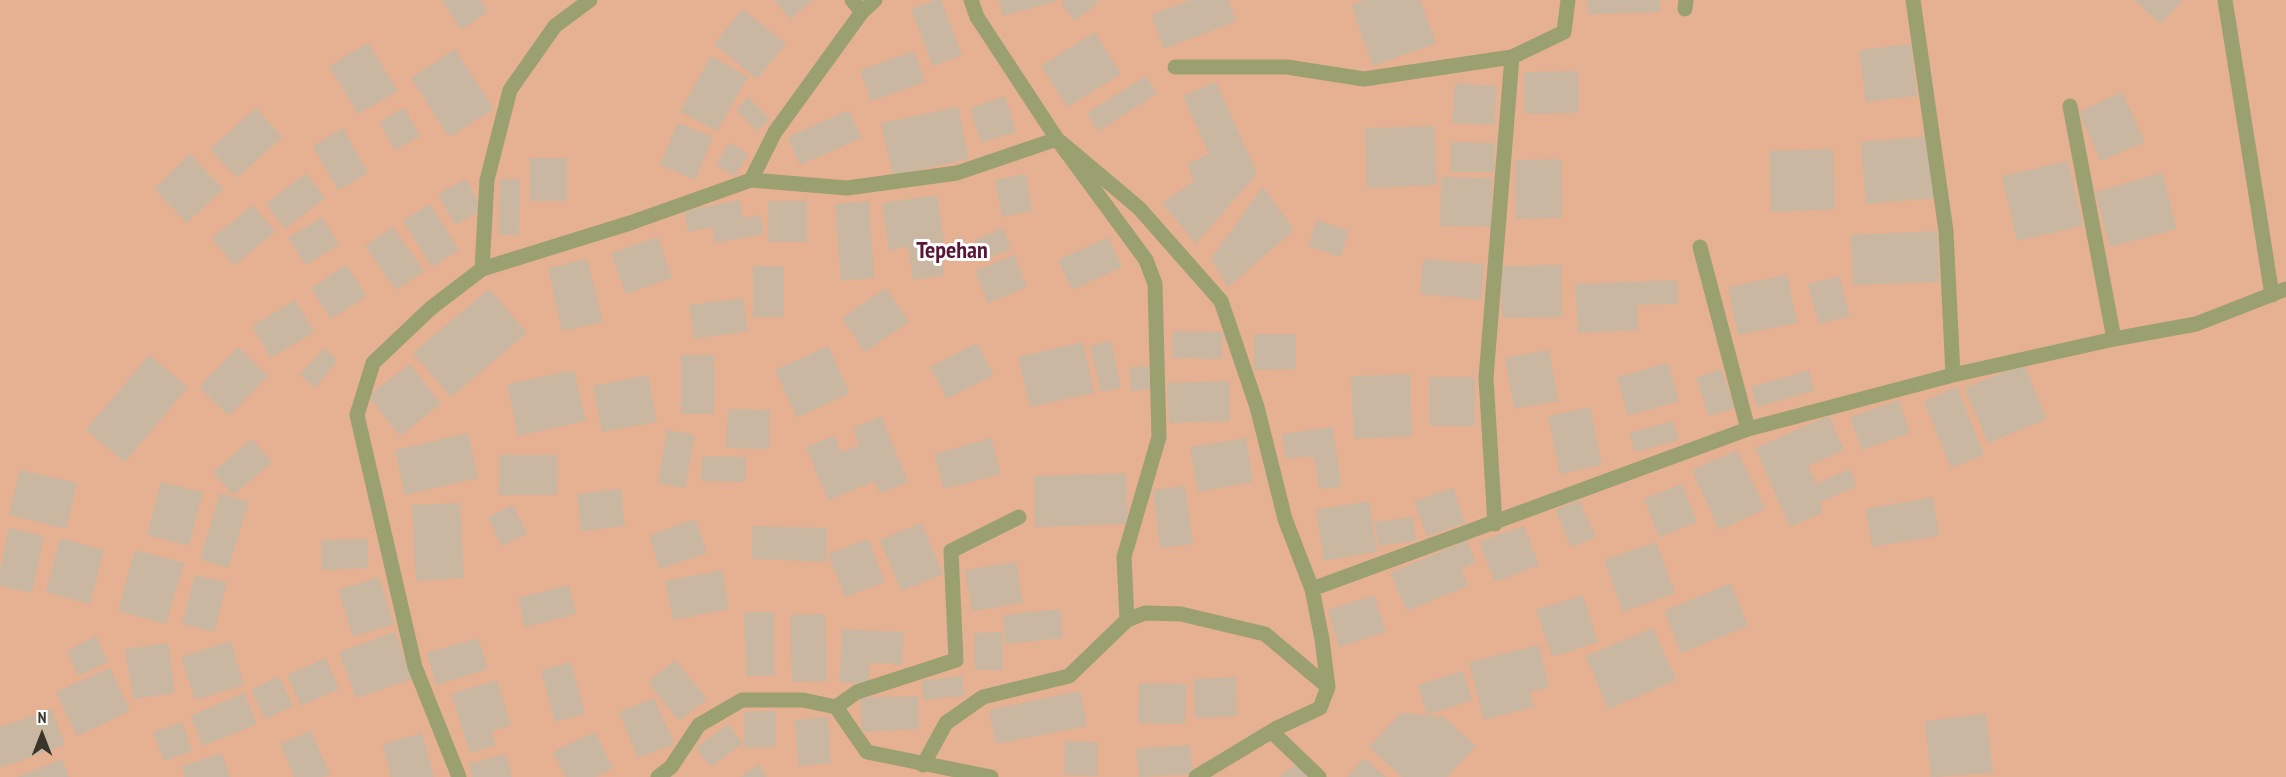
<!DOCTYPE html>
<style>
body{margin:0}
#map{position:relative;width:2286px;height:777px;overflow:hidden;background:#e8dfc4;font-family:"PT Sans Narrow",sans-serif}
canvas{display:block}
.north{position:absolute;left:12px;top:705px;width:60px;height:60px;-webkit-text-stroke:4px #fff;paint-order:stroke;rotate:0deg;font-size:16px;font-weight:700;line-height:24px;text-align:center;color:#39352b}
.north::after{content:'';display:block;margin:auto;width:21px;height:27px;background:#39352b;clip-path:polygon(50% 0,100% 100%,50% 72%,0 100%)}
</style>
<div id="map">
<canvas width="2286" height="777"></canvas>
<div class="north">N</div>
</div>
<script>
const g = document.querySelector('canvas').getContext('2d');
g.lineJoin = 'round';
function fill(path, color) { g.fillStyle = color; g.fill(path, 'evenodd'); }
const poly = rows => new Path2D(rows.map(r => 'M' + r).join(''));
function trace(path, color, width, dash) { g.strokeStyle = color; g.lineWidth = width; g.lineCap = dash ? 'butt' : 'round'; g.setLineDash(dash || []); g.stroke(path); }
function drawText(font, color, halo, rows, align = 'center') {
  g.font = font + ' "PT Sans Narrow",sans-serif'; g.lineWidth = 6; g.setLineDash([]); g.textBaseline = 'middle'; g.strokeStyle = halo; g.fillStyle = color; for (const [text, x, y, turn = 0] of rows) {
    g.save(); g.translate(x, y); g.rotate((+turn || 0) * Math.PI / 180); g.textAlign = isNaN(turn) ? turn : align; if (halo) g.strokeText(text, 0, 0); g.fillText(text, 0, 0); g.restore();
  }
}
fill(poly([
 [0,0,2286,0,2286,777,0,777]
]), '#e5b192');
fill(poly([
 [442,0,481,0,488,12,461,30],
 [774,0,813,0,790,19],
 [936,0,941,0,962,55,933,66,911,9],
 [998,0,1057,0,1057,1,1003,16],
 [1065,0,1096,0,1098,3,1074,21,1061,3],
 [1191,0,1228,0,1236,21,1164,49,1151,15],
 [1365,0,1420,0,1436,43,1373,66,1351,5],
 [1587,0,1660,0,1660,12,1588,14],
 [2134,0,2182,0,2161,24],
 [743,9,786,44,757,79,714,44],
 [1095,32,1121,74,1067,107,1041,66],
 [368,43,398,91,358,114,329,66],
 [1911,44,1917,96,1866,102,1859,50],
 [455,49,494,109,449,137,411,78],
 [914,51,925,82,871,101,860,70],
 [711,56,748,77,717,131,680,111],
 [1578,71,1578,113,1525,114,1524,72],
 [1146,76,1157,94,1098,131,1087,113],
 [1216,82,1257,174,1196,243,1162,203,1194,181,1187,164,1209,154,1183,96],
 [1455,83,1497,86,1494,125,1452,123],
 [2122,92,2145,142,2101,161,2079,112],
 [1005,96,1016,132,981,143,970,108],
 [748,97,770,119,757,131,736,110],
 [958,107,969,159,893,175,881,123],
 [256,108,282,137,237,178,210,149],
 [404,108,420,136,395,150,379,122],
 [849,110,861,138,800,165,788,137],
 [678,123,713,137,695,180,660,165],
 [1435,126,1437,185,1367,188,1365,128],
 [343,128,368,173,338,190,313,146],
 [1930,136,1936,198,1866,204,1861,142],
 [730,142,748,154,734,176,716,164],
 [1451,142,1495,143,1494,172,1450,172],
 [1833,149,1835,209,1771,212,1769,151],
 [190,154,223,189,187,223,154,189],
 [530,158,567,158,567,201,530,201],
 [1561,159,1562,218,1516,219,1515,160],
 [2068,161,2083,226,2017,241,2002,176],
 [306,173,325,198,285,229,266,204],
 [2162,173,2177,229,2110,247,2095,192],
 [1026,174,1032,211,1002,217,995,180],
 [1441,177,1492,178,1491,227,1440,226],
 [466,179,482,210,455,225,438,194],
 [500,179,520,179,519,235,499,235],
 [1263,187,1294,230,1228,287,1211,258],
 [937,195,944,242,940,243,944,275,913,280,908,247,889,250,882,203],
 [740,200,743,218,760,215,764,234,715,243,712,227,688,232,684,211],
 [768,201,807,201,807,242,768,242],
 [869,201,874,278,841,281,835,204],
 [430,204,459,250,432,267,403,221],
 [253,205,275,232,234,265,212,238],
 [322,217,339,244,306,265,288,238],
 [1317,220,1349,231,1340,257,1308,246],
 [393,227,424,271,396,290,365,246],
 [1003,228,1011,249,983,260,975,240],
 [1937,231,1939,282,1853,285,1851,235],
 [658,237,672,278,626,294,611,253],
 [1108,237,1122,267,1072,290,1058,260],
 [1014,255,1027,287,988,303,975,271],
 [587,259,603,322,562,331,548,268],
 [1423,259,1484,264,1481,300,1420,294],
 [346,265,367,296,331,319,311,288],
 [1561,265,1562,317,1502,318,1501,266],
 [753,266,784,266,784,317,753,317],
 [1787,275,1797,323,1738,335,1728,287],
 [1839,276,1850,316,1819,324,1808,284],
 [1677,280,1678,304,1637,305,1638,330,1578,333,1575,284],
 [886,288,909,322,865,352,842,318],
 [489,289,527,333,451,397,413,353],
 [743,298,748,331,694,339,689,305],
 [295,300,314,332,271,358,252,326],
 [1173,331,1223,332,1222,359,1172,358],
 [1254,334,1296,334,1296,369,1254,370],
 [1111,341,1121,388,1101,392,1090,346],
 [1083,342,1094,393,1030,407,1018,357],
 [977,343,994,375,947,399,930,367],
 [828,346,850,393,797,418,775,370],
 [238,347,268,376,229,416,199,387],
 [324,348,338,360,315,388,300,375],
 [1549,350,1558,401,1514,409,1505,358],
 [149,355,188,387,125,462,86,430],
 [681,355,714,355,714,414,681,414],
 [1668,363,1679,401,1628,416,1617,377],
 [410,364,441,404,400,436,368,396],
 [2024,364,2047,419,1988,443,1965,388],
 [1149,366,1151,389,1131,391,1129,367],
 [1721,369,1735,408,1709,417,1696,378],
 [574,370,586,421,518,436,507,384],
 [1809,370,1814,391,1757,407,1751,387],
 [1410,374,1412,436,1354,439,1351,376],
 [648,375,657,422,602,432,593,386],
 [1429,377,1475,377,1475,426,1429,426],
 [1229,381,1230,421,1169,423,1167,383],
 [1957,387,1984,455,1951,468,1924,401],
 [1899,400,1910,433,1862,450,1850,417],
 [1590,407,1602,465,1560,474,1548,416],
 [728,409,770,410,769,449,726,448],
 [881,416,908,482,880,493,875,481,828,500,806,447,834,436,841,452,859,445,853,428],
 [1829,416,1844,450,1808,466,1816,484,1850,469,1857,486,1819,503,1823,512,1790,527,1755,448],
 [1673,421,1679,440,1635,452,1629,433],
 [1333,427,1341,487,1319,489,1314,456,1286,459,1282,434],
 [667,430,695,435,685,488,658,483],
 [468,433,478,478,405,495,395,450],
 [991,438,1001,474,944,489,934,454],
 [1246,438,1253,482,1198,492,1190,447],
 [252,439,272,462,233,495,213,472],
 [1737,450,1765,509,1719,530,1692,470],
 [499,455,557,455,557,495,499,495],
 [702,456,746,457,745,482,701,481],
 [20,470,77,483,66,529,9,515],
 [1126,473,1128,524,1035,527,1034,476],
 [161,482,203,492,189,546,147,535],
 [1682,484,1697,522,1659,537,1644,499],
 [1185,486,1193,544,1160,548,1153,490],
 [1453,488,1465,523,1427,536,1414,501],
 [621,489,625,526,581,531,577,494],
 [220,493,249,502,228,568,200,559],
 [1933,497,1939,536,1872,547,1866,509],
 [1579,500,1596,537,1571,547,1555,510],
 [1369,501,1377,552,1324,561,1316,510],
 [460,503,464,578,416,581,412,505],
 [513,505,527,534,502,546,488,517],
 [1413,517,1416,541,1378,546,1375,522],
 [695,519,707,553,660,569,649,536],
 [921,523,943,574,901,591,880,540],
 [752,526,827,528,826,562,752,559],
 [1524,526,1539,565,1495,582,1479,542],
 [9,528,44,536,32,593,0,586,0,571],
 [60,538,104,550,90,604,46,592],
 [368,539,368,568,322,570,321,540],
 [868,539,885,582,845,597,828,554],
 [1467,540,1476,562,1461,569,1468,586,1407,611,1390,573],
 [1656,542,1675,593,1623,612,1604,560],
 [135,550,184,563,166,624,118,611],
 [1016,562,1023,603,972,611,965,570],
 [722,570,729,609,673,620,665,581],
 [195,575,227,582,214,632,182,624],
 [379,577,394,624,353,637,338,590],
 [1731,583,1748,626,1681,653,1664,611],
 [569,585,576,614,525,627,518,598],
 [1374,595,1386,632,1339,647,1328,610],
 [1583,595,1598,642,1552,657,1536,610],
 [1060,609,1063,638,1005,644,1003,615],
 [744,612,774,612,775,676,746,676],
 [825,614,827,681,792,682,790,615],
 [1653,628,1676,680,1608,709,1586,656],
 [842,629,904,632,902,665,870,663,869,684,839,682],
 [395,632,412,679,356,698,339,652],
 [1002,632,1003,670,975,670,974,633],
 [96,636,108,662,78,676,67,651],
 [478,638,488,669,436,685,427,653],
 [231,641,244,685,195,700,181,657],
 [168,643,175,693,133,699,125,649],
 [1539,645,1549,687,1530,692,1534,707,1484,720,1469,662],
 [326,658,339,689,301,706,287,675],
 [675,660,707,699,679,721,648,682],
 [571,662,585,714,555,722,541,670],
 [110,668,130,711,77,736,56,692],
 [1463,671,1472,700,1427,715,1418,685],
 [279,676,293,706,265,719,251,690],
 [962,676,964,696,924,700,921,681],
 [1236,677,1237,716,1195,718,1193,679],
 [497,680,511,725,491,731,496,745,470,753,451,694],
 [1139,683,1186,684,1185,724,1138,723],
 [1080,691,1087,726,996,744,989,710],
 [244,693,257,724,203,746,190,716],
 [918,696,919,729,862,732,860,698],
 [654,698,674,744,638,758,619,712],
 [52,709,65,745,0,768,0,727],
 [776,711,776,747,744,748,744,712],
 [1401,713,1444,717,1476,746,1447,777,1402,777,1369,747],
 [1986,714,1993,773,1931,777,1925,721],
 [828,717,831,763,798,766,795,720],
 [182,722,192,751,164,761,153,732],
 [728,724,743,743,711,767,696,748],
 [311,731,330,774,322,777,294,777,280,744],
 [595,732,613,768,595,777,566,777,553,752],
 [422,733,434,777,391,777,382,744],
 [1065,741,1098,742,1097,776,1064,775],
 [1190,745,1193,774,1139,777,1136,749],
 [222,753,230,777,185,777,182,766],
 [506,754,512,777,472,777,468,764],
 [1364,758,1386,777,1347,777],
 [62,759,69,777,17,777],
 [1299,762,1311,777,1279,777],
 [759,764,767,777,740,777]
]), '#cab7a1');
trace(poly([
 [852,0,862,12],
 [971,0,977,17,1057,139,1146,260,1155,284,1159,437,1124,557,1127,620],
 [1913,0,1946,231,1953,375],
 [2225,0,2272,295],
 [1685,9,1686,0],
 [1175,67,1287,67,1364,79,1512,57,1564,32,1568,0],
 [2070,106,2114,339],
 [751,180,847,188,957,173,1057,139,1139,208,1221,301,1257,407,1285,519,1312,589],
 [1700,247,1748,429],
 [482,269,487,180,510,90,555,26,590,0],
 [1495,524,1486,378,1512,57],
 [836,707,857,692,956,660,951,551,1019,517],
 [1272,732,1319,777],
 [923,765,946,723,983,697,1069,676,1127,620,1145,613,1181,614,1265,634,1328,687],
 [459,777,415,667,357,415,373,363,431,308,482,269,630,223,751,180,775,132,862,12,875,0],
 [658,777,671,767,699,725,742,700,803,700,836,707,867,752,991,777],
 [1196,777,1277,728,1320,708,1328,687,1322,639,1312,589,1748,429,1953,375,2114,339,2196,324,2286,289]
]), '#9ba070', 15);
drawText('bold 24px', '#571737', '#fff', [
 ["Tepehan",952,251]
]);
</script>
